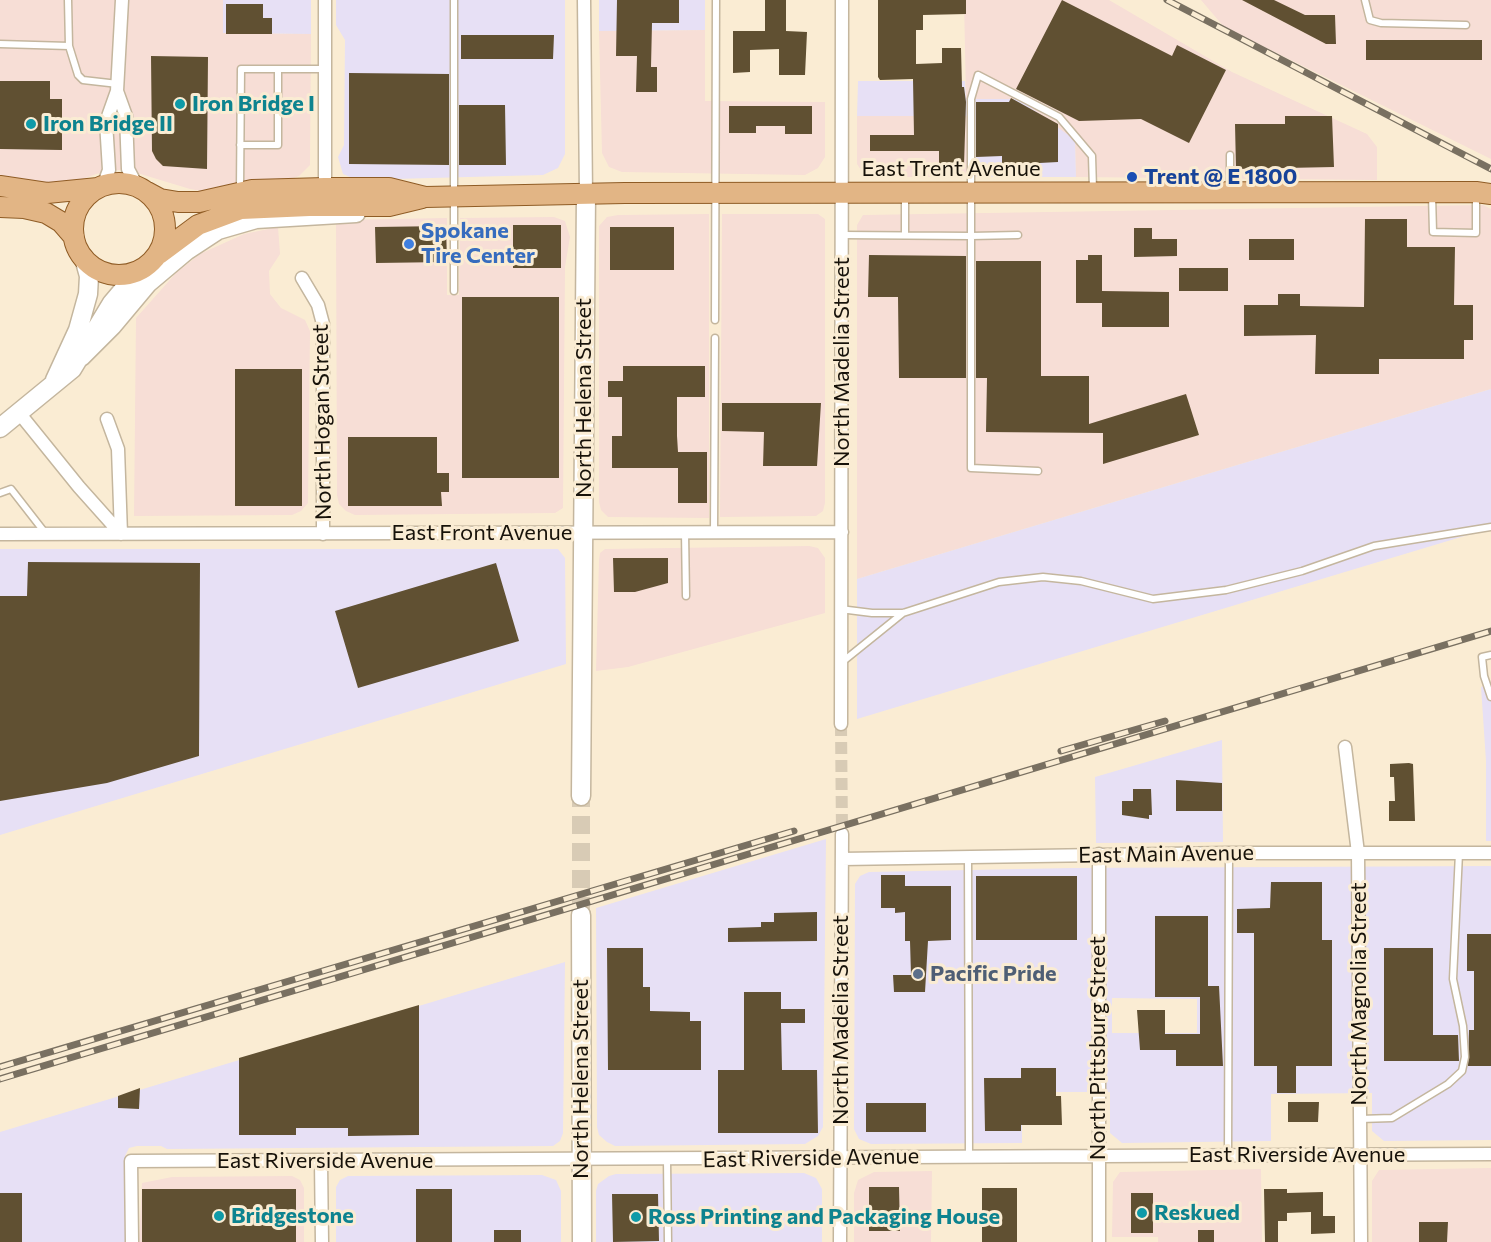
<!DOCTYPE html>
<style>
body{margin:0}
canvas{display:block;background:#faecd3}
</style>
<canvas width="1491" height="1242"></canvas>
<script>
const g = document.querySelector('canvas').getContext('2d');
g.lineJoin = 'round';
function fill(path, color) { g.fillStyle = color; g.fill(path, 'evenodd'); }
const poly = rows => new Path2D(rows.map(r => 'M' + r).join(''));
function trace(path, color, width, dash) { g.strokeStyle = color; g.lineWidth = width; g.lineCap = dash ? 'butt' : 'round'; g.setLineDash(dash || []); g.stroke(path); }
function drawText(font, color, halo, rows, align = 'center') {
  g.font = font + ' Commissioner,sans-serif'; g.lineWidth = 6; g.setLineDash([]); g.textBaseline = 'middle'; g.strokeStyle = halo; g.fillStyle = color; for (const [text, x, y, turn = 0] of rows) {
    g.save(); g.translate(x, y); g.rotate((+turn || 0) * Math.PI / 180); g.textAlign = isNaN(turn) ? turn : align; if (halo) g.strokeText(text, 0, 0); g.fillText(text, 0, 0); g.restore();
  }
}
fill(poly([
 [0,0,223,0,224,33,311,34,310,165,299,176,291,179,260,181,202,191,190,189,124,169,96,174,68,185,0,180],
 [964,0,1109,0,1232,72,1367,134,1377,147,1377,180,1076,177,1075,140,966,99],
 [1201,0,1491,0,1491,159,1224,27],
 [705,30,705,101,825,102,825,157,818,168,805,175,622,172,609,167,602,153,599,31],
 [857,116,975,116,976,177,873,177,863,173,857,164],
 [1483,205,1491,209,1491,389,857,579,857,225,863,215],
 [709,214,709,518,608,517,601,510,599,502,599,226,607,217,618,215],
 [722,214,818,214,825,219,825,503,823,511,816,516,720,517],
 [554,217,565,221,570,237,565,267,563,508,555,513,355,515,346,511,339,504,337,495,336,220,447,218,447,295,459,295,460,218],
 [278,227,280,254,269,271,270,294,281,308,305,320,310,331,308,503,301,511,292,515,134,516,136,318,176,273,200,254,244,234],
 [809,546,818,548,825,558,825,613,628,667,596,671,599,560,600,553,605,549],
 [1491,1168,1491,1242,1372,1242,1372,1181,1379,1170],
 [1261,1169,1262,1242,1158,1242,1158,1237,1112,1237,1113,1182,1120,1172],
 [932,1171,931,1242,854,1242,854,1193,858,1180,874,1172],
 [292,1176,300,1180,304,1188,304,1242,139,1242,142,1183,172,1177]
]), '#f7ded6');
fill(poly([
 [223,0,311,0,311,34,223,33],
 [336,0,565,0,565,154,558,168,543,175,357,180,343,174,338,157,344,145,345,40,336,25],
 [599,0,705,0,705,30,599,31],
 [858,81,965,81,966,99,1019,99,1075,140,1076,177,976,177,975,116,857,116],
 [1491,389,1491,528,857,719,857,579],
 [0,549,558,549,565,558,566,664,0,835],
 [1491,684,1491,841,1486,841,1486,761,1481,687],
 [1222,740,1223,842,1096,843,1095,777],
 [826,839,823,1127,818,1136,805,1144,615,1146,607,1142,599,1135,597,1127,596,908],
 [1491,866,1491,1140,1384,1141,1372,1131,1372,1093,1271,1094,1271,1141,1122,1143,1110,1133,1110,1092,1022,1092,1022,1143,871,1144,859,1139,854,1129,855,884,860,876,869,872,1072,868],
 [1112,998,1197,999,1197,1033,1112,1033],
 [565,962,563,1133,560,1141,553,1146,167,1149,161,1146,137,1146,129,1148,125,1156,125,1242,0,1242,0,1132],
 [804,1173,816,1178,822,1189,822,1242,596,1242,596,1191,598,1184,609,1176,616,1174],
 [542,1175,556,1180,561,1191,561,1242,336,1242,336,1187,340,1180,348,1176]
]), '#e7e0f5');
fill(poly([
 [617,0,679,0,679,23,652,23,651,67,657,67,657,92,636,92,637,56,616,56],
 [765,0,786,0,786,31,807,32,805,75,779,75,779,49,750,50,750,72,733,73,733,31,765,31],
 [878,0,966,0,966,14,923,15,923,30,916,30,916,64,942,63,942,48,961,48,962,87,964,87,966,102,964,165,939,165,939,151,870,151,870,135,914,135,913,79,880,80,878,77],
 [1062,0,1172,56,1177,45,1226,70,1189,143,1141,119,1079,121,1016,89],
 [1242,0,1274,0,1305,15,1335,15,1336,44,1326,44],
 [226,4,263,4,263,18,272,18,272,34,226,34],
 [461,35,554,35,553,59,461,59],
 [1366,40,1482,40,1482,60,1366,60],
 [151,56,208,57,207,169,163,166,156,159,152,151],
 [349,73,449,74,449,165,349,164],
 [0,81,50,81,50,99,62,99,62,150,0,149],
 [1011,98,1058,124,1058,162,1002,165,1002,156,976,157,976,102,1009,102],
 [459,105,505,105,506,165,459,165],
 [729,106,812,106,812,134,785,134,785,126,756,126,756,133,729,133],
 [1285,116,1332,116,1334,167,1236,169,1235,124,1285,124],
 [1365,219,1407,219,1407,247,1455,247,1454,305,1473,305,1473,340,1464,340,1464,359,1379,359,1379,374,1315,374,1316,335,1244,336,1244,305,1278,305,1278,294,1300,294,1300,306,1364,307],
 [513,225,561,225,561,268,513,268],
 [446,226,447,262,376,263,375,227],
 [610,227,674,227,674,270,610,270],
 [1134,228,1152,228,1152,239,1177,239,1177,256,1134,257],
 [1249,239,1294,239,1294,260,1249,260],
 [869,255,966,256,966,378,899,378,898,297,868,297],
 [1088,255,1102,255,1102,291,1169,292,1169,327,1102,327,1102,303,1076,303,1076,260,1088,260],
 [976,261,1041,261,1041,376,1089,376,1089,424,1186,394,1199,435,1103,464,1103,433,986,432,987,378,976,378],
 [1179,268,1228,268,1228,291,1179,291],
 [462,297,559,297,559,478,462,478],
 [623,366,705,366,705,397,677,397,677,436,678,452,707,452,707,503,678,503,678,468,612,468,612,436,622,436,622,397,608,397,608,381,623,381],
 [235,369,302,369,302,506,235,506],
 [722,403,821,403,817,466,763,466,764,432,722,431],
 [348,437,437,437,437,473,449,473,449,492,441,492,442,506,348,506],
 [613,558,668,558,668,583,635,592,614,592],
 [28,562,200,563,199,756,107,783,0,801,0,596,27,596],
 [496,563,519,641,358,688,335,611],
 [1409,763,1413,764,1415,821,1389,821,1389,801,1395,801,1394,777,1390,777,1390,764],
 [1176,780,1222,783,1222,811,1176,811],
 [1133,789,1151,789,1152,815,1149,815,1149,819,1122,815,1122,801,1133,801],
 [881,875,905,875,905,886,951,886,951,940,928,941,925,992,894,992,893,975,911,975,910,941,905,941,905,912,895,913,895,908,881,908],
 [976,876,1077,876,1077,940,976,940],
 [1271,882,1322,882,1322,940,1332,940,1332,1066,1296,1066,1296,1093,1277,1093,1277,1066,1254,1066,1254,933,1237,933,1237,909,1270,908],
 [817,912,817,941,728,942,728,928,761,927,761,922,774,922,774,913],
 [1155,916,1208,916,1208,986,1219,986,1223,1066,1176,1066,1176,1050,1140,1050,1137,1010,1165,1010,1165,1034,1200,1034,1200,997,1155,997],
 [1467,934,1491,934,1491,1066,1468,1066,1469,1030,1474,1030,1474,971,1467,971],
 [607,948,643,948,643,987,650,987,650,1011,690,1012,690,1021,701,1021,701,1070,608,1070],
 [1384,948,1433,948,1433,1035,1458,1035,1459,1061,1384,1061],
 [744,992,781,992,781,1009,805,1009,805,1023,781,1023,782,1070,817,1070,818,1133,718,1133,718,1070,744,1070],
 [419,1005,419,1135,348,1136,348,1128,296,1128,296,1135,239,1135,239,1058],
 [1021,1068,1056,1068,1056,1096,1061,1096,1062,1125,1021,1125,1021,1131,985,1131,984,1078,1021,1078],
 [140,1088,139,1109,118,1108,118,1096],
 [1288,1102,1319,1102,1318,1122,1288,1122],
 [866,1103,926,1103,926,1132,866,1132],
 [869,1187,899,1187,900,1231,869,1231],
 [982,1188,1017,1188,1017,1242,982,1242],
 [142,1189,296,1189,296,1242,142,1242],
 [416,1189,452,1189,452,1242,416,1242],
 [1264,1189,1287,1189,1287,1193,1323,1192,1323,1216,1335,1216,1335,1233,1311,1234,1311,1212,1287,1213,1287,1221,1278,1221,1278,1242,1265,1242],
 [0,1193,22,1193,22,1242,0,1242],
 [1131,1193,1153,1193,1153,1233,1131,1233],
 [612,1194,658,1194,659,1241,613,1242],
 [1419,1222,1448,1222,1447,1242,1419,1242],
 [494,1230,521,1230,521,1242,494,1242],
 [1198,1230,1214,1230,1214,1242,1198,1242]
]), '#605032');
trace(poly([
 [841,724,842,834]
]), '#d8cbb5', 12, [12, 6]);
trace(poly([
 [581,915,581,796]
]), '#d8cbb5', 18, [18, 9]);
const lane = poly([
 [68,0,69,46],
 [454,0,454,291],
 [1365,0,1370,20,1381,23,1466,25],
 [0,44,69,46,78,75,83,80,118,84],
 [240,145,278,145,278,69],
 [240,189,241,69,325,69],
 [1230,189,1230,155],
 [1432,195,1433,232,1476,233,1476,194],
 [842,235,971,236,971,99,978,75,1059,117,1092,156,1093,189],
 [905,235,905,194],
 [1018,235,971,236,971,468,1038,471],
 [715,320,716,0],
 [0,493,11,489,46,534],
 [685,532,686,596],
 [714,532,715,338],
 [840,609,872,613,903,613,999,582,1043,577,1081,581,1153,599,1226,590,1302,571,1374,546,1491,527],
 [1491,655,1482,657,1484,676,1491,697],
 [841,663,903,613],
 [968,858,969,1157],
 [1360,1119,1392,1118,1448,1084,1462,1071,1465,1057,1463,1026,1453,979,1459,853],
 [1228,1155,1229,853],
 [667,1160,668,1242]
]);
const street = poly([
 [325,0,325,193],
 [584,0,586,194],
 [117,91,126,116,128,169,137,186],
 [103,186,109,170,106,122,117,91,122,0],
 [302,278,318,305,323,324,323,534],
 [20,414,79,487,121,534],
 [107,419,118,449,121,534],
 [0,534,842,532],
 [841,724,842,0],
 [1345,747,1358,853,1361,1242],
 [1099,854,1099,1242],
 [842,859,1229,853,1491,853],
 [321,1162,322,1242],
 [132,1242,131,1161,1491,1154],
 [840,1242,842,834]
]);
const secondary = poly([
 [81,357,112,326,148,283,186,251,218,230,256,219,356,213],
 [55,380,78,330,88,294,89,276,84,258],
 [0,428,72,369,112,303,140,270],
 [581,796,586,194],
 [581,915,582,1242]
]);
const primary = poly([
 '73 229a46 46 0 1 1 92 0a46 46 0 1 1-92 0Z',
 [0,186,47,193,98,188],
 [147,192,160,199,178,202,199,202,252,190,325,188,389,188,425,197,625,193,1476,192,1491,194],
 [0,207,24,208,46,213,61,222,74,237],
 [159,254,198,225,241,209,309,206,389,206,422,198]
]);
trace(lane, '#c4b69e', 9);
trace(street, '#c4b69e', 15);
trace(secondary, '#c4b69e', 21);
trace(primary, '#8f5c25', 22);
trace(lane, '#fff', 6);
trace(street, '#fff', 12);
trace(secondary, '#fff', 18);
trace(primary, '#e2b585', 20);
const rail = poly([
 [1167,0,1491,169],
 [1061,751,1165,721],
 [0,1067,794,831],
 [0,1079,1491,631]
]);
trace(rail, '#797061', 7);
trace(rail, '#faecd3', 4.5, [14]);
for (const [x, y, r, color] of [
 [180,104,6,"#0f9aa8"],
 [31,124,6,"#0f9aa8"],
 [1132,177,6,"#1a4fb4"],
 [409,244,6,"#3f7fe0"],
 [918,974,6,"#5c6f8a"],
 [1142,1213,6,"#0f9aa8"],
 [219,1216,6,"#0f9aa8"],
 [636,1217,6,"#0f9aa8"]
]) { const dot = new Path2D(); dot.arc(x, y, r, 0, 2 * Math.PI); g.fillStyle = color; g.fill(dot); trace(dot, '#faecd3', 2); }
drawText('bold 22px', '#0d838f', '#faecd3', [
 ["Iron Bridge I",192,104],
 ["Iron Bridge II",43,124],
 ["Reskued",1154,1213],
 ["Bridgestone",231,1216],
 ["Ross Printing and Packaging House",648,1217]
], 'left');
drawText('22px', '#17120a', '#faecd3', [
 ["East Trent Avenue",951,169],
 ["North Madelia Street",842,362,-90],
 ["North Helena Street",584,398,-90],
 ["North Hogan Street",322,422,-91],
 ["East Front Avenue",482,533],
 ["East Main Avenue",1166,854,-1],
 ["North Magnolia Street",1359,994,-90],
 ["North Madelia Street",841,1020,-90],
 ["North Pittsburg Street",1098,1048,-90],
 ["North Helena Street",581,1079,-90],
 ["East Riverside Avenue",1297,1155],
 ["East Riverside Avenue",811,1158,-1],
 ["East Riverside Avenue",325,1161]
]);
drawText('bold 22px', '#164399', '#faecd3', [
 ["Trent @ E 1800",1144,177]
], 'left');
drawText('bold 22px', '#366cbe', '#faecd3', [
 ["Spokane",421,231],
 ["Tire Center",421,256]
], 'left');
drawText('bold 22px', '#4e5e75', '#faecd3', [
 ["Pacific Pride",930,974]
], 'left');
</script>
